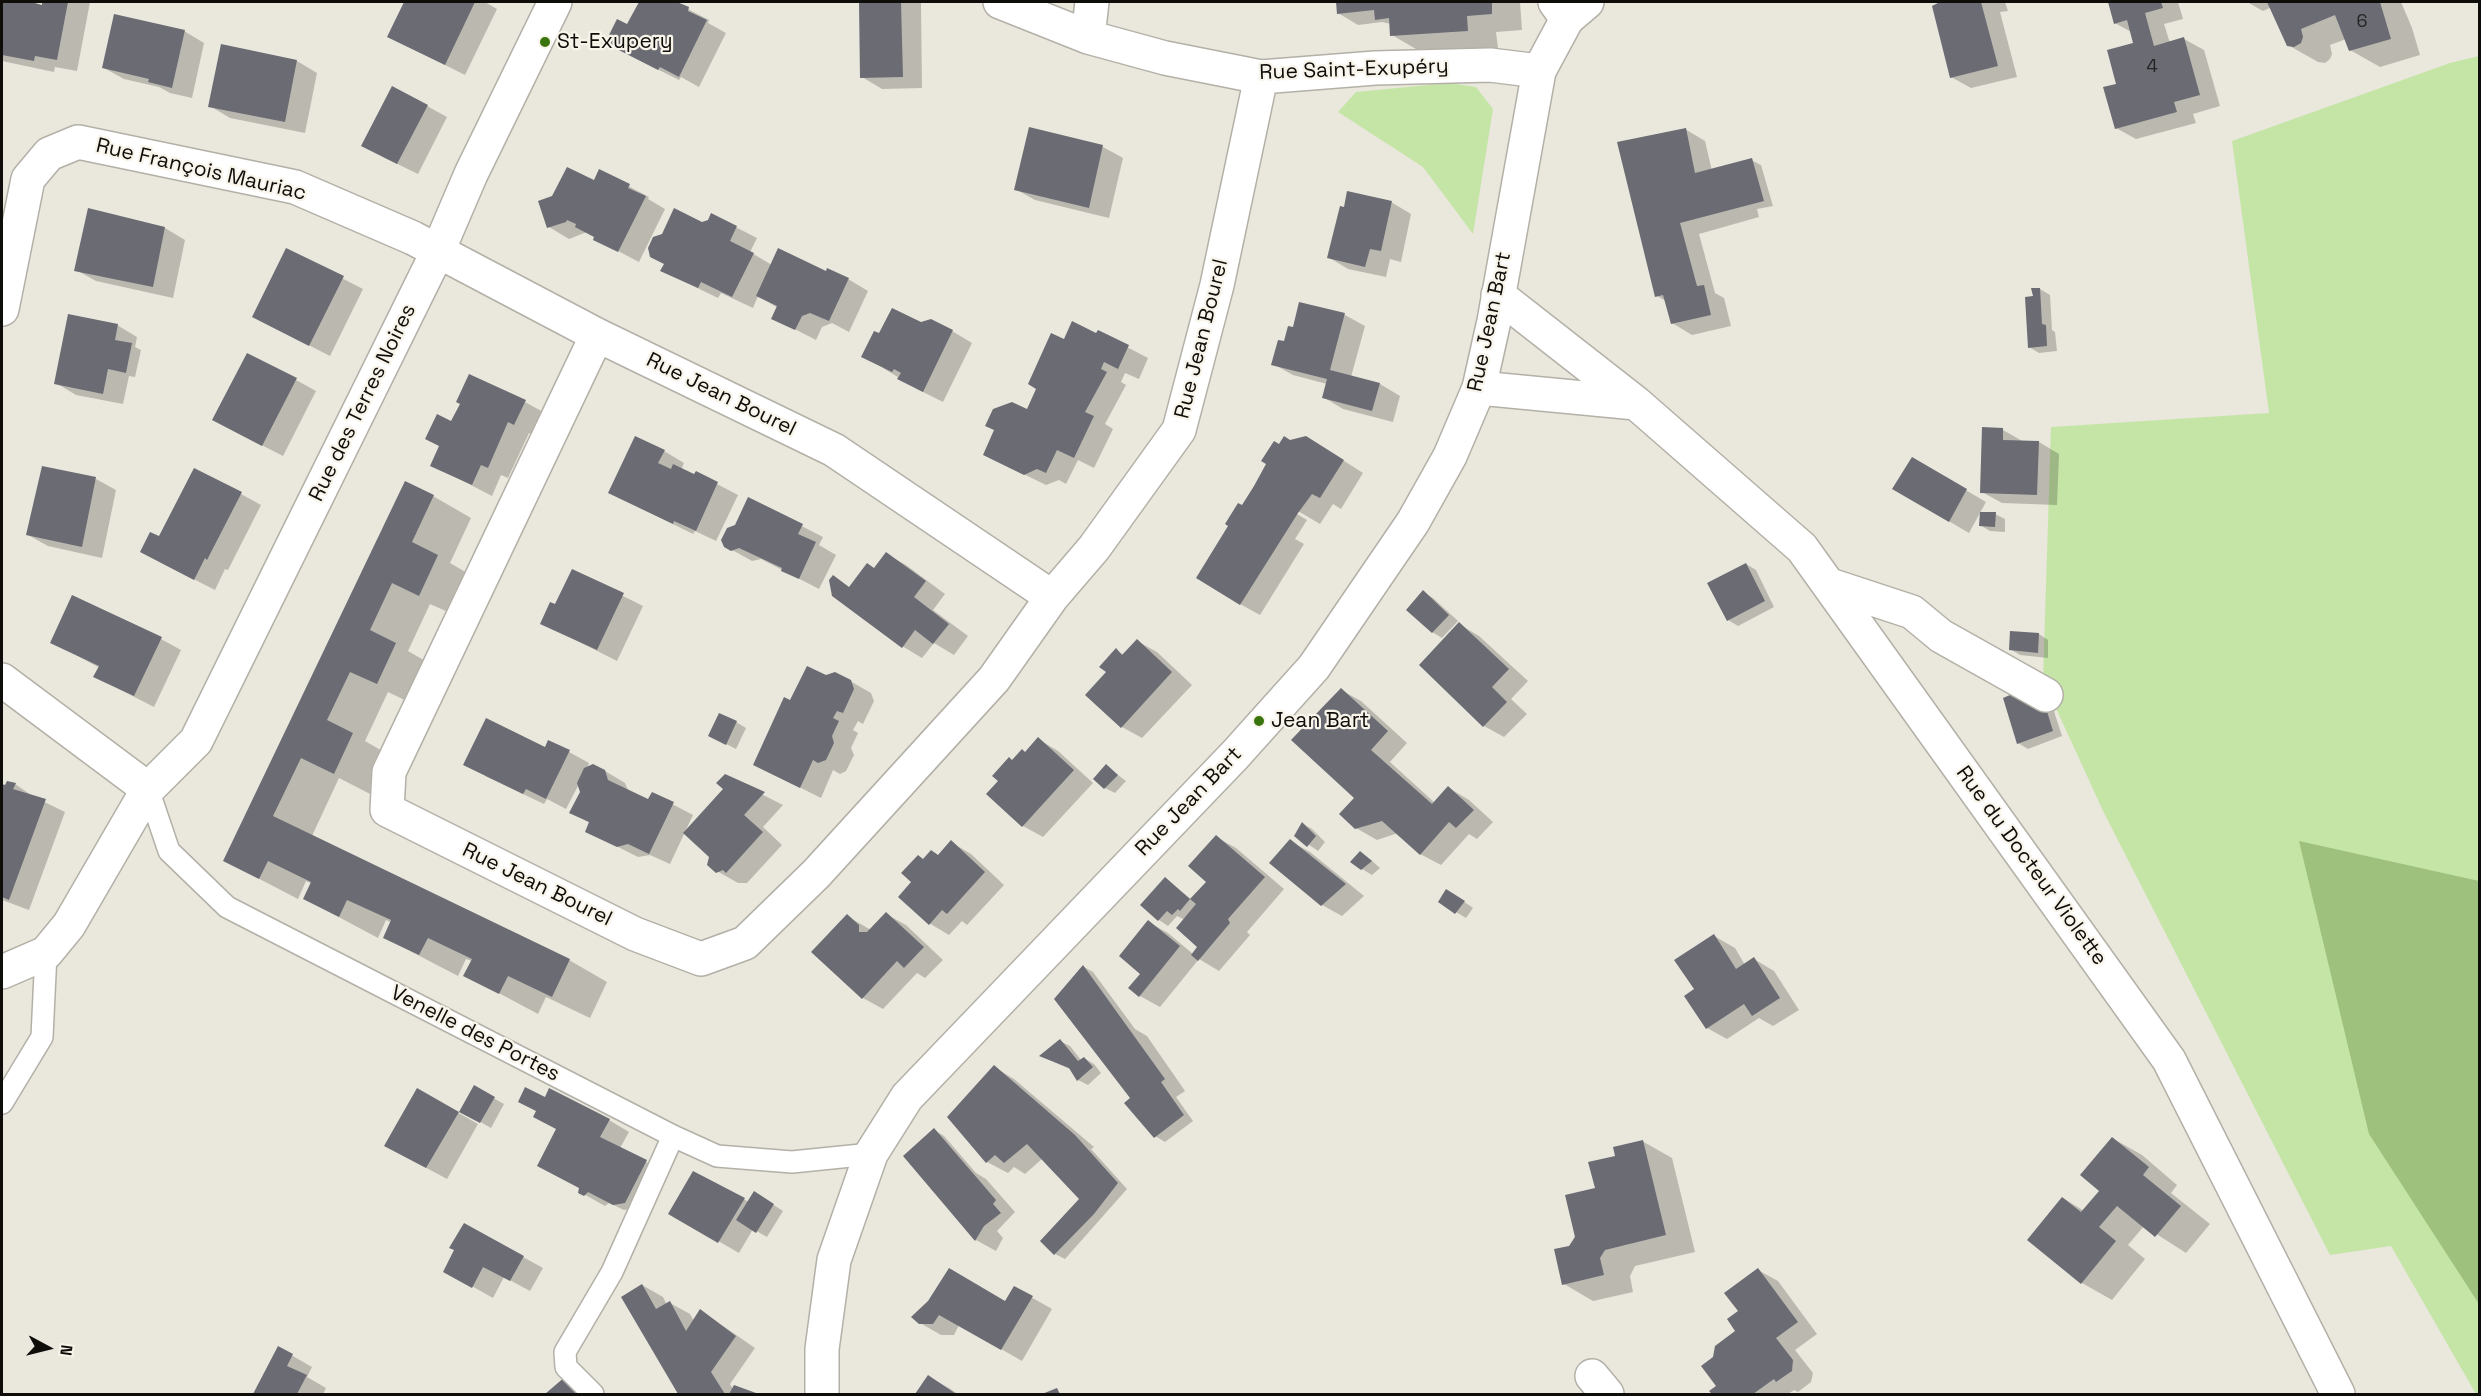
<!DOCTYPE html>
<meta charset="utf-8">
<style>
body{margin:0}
#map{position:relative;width:2481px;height:1396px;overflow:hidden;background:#eae7dd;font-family:"Space Grotesk",sans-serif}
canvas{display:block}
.frame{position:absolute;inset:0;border:3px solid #0e0d0a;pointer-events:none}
.north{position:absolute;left:18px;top:1318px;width:60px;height:60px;-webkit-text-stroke:4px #f8f4ea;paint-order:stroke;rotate:97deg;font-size:16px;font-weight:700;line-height:24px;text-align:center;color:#0e0d0a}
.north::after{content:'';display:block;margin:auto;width:21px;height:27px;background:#0e0d0a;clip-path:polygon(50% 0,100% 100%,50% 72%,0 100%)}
</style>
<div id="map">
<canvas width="2481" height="1396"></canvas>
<div class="frame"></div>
<div class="north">N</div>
</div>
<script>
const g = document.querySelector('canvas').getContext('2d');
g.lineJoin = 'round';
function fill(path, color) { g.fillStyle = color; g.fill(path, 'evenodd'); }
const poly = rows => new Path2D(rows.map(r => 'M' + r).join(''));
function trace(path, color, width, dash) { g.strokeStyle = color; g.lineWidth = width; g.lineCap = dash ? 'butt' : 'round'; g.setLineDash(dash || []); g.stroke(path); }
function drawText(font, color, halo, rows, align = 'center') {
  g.font = font + ' "Space Grotesk",sans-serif'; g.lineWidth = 4.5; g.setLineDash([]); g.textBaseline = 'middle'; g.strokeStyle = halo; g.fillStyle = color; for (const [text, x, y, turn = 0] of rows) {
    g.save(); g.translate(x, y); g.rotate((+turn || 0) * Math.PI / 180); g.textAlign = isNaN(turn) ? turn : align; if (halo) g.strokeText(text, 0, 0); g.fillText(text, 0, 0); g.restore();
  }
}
fill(poly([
 [2479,56,2479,1394,2476,1394,2391,1246,2330,1255,2104,813,2043,680,2051,427,2269,413,2232,141,2450,63],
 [1449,83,1476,87,1493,109,1473,234,1423,167,1338,112,1356,92]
]), '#c5e5a7');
fill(poly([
 [2299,841,2479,881,2479,1304,2369,1134]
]), '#9ec17e');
fill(poly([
 [2,2,32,2,43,7,44,2,90,2,77,71,55,67,54,72,2,61],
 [406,2,485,2,497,9,465,75,389,37],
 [640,2,674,2,709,20,708,23,726,33,699,87,681,77,679,80,627,54,628,26],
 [860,2,921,2,922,88,882,89,862,77],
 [1338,2,1520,2,1522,30,1496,32,1498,48,1421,52,1392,35,1391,24,1382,22,1358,25,1338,13],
 [1942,2,2005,2,2008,11,2000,12,2017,77,1971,88,1951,77],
 [2109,2,2178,2,2183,19,2164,24,2170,43,2184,39,2204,50,2220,106,2193,114,2196,123,2136,139,2116,128,2118,85,2134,44,2131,32,2115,23],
 [2247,2,2401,2,2412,28,2420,55,2380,67,2350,50,2346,39,2330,45,2332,54,2330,59,2325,63,2318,62,2288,45,2272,7,2263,11],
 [184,31,204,43,192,98,170,93,159,87,124,79,104,68],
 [297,61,317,73,305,133,230,118,210,106],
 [427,106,447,117,418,174,383,157],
 [1030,129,1103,147,1123,158,1109,218,1035,200,1015,189],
 [1685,129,1705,141,1712,171,1751,160,1761,165,1773,206,1757,209,1759,217,1699,234,1715,293,1724,298,1731,326,1692,335,1672,323,1666,301,1657,296],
 [600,171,649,197,648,199,665,209,639,262,595,239,596,237,587,232,569,239,549,227,595,182],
 [1391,202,1411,214,1401,262,1390,259,1386,277,1348,269,1328,257],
 [89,209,165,228,185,240,173,298,96,281,76,270],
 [712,215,757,238,750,252,772,265,827,273,848,279,868,291,849,332,832,323,822,327,816,340,773,318,778,308,758,296,753,308,721,293,718,298,662,271,702,223,710,221],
 [287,250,363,289,330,356,254,317],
 [2040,289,2050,295,2052,330,2055,332,2057,351,2039,353,2029,347],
 [1300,304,1345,315,1365,326,1351,377,1380,384,1400,396,1393,422,1343,409,1323,397,1327,384,1293,375,1273,364,1294,329],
 [921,324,952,331,972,343,943,402,919,390,883,368,880,335],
 [117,325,137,337,135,347,141,350,135,377,129,376,123,404,76,395,56,383],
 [1098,332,1148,358,1139,379,1125,373,1121,382,1126,385,1105,424,1113,429,1094,468,1078,460,1066,484,1059,480,1046,485,1005,465,1027,411,1065,341,1096,335],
 [296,380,316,391,283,456,234,431],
 [525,402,545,413,534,435,529,433,508,478,501,475,492,496,432,465,452,423],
 [2003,430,2024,442,2039,442,2059,454,2057,505,2002,503,1982,492],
 [1290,442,1327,450,1363,473,1341,509,1333,504,1320,524,1298,511,1297,514,1307,520,1295,539,1304,544,1260,615,1240,604,1242,507,1280,446],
 [664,451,684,463,681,470,694,476,696,473,738,495,716,541,695,531,693,534,610,493],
 [1913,459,1986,502,1969,533,1894,489],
 [96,479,116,490,102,558,48,546,28,535],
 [241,494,261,505,228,570,225,569,215,590,162,563,160,538],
 [433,496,471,518,450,563,476,578,457,616,430,604,408,651,434,666,415,705,388,692,365,741,391,756,372,795,339,778,312,836,569,960,607,982,590,1018,546,997,538,1014,465,975,472,961,466,959,458,976,385,938,392,923,386,920,378,938,305,899,312,884,306,881,298,899,225,861],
 [749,499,823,537,819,545,836,555,819,589,761,559,752,561,725,546],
 [1995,514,2005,519,2005,532,1990,531,1980,525],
 [886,554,906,565,945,594,933,610,968,636,954,655,934,643,922,658,902,646,850,588,874,569],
 [1746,564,1756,570,1774,607,1738,626,1728,620],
 [573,571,643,606,617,661,542,623,556,606],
 [1423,592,1433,598,1458,621,1442,638,1432,632],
 [1459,624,1479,636,1528,681,1511,699,1527,714,1504,737,1484,726],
 [2039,634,2048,640,2048,658,2020,655,2010,649],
 [161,639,181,650,154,707,95,677,100,668,52,642],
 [1137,641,1157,652,1192,685,1142,738,1122,727,1108,672,1116,650,1124,655],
 [825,676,850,681,871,693,874,701,863,724,858,721,853,730,858,733,851,748,854,755,846,771,840,774,833,770,821,798,755,765,791,702],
 [1341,690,1361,701,1407,743,1390,762,1435,803,1449,788,1469,800,1493,822,1477,839,1469,834,1441,865,1420,854,1398,833,1377,840,1356,828,1356,798],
 [2052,705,2062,736,2028,749,2018,743],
 [736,722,746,728,736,749,720,741],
 [1038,739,1058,751,1093,783,1043,837,1023,826,1013,761,1025,753],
 [546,749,569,752,589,763,587,768,605,771,625,783,628,790,649,801,653,794,693,815,685,832,726,789,726,776,783,805,763,827,782,845,747,883,738,883,717,871,710,857,685,832,670,864,650,855,638,857,586,831,590,823,571,812,582,792,579,784,566,809,547,799,544,804,485,776],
 [1106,766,1126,781,1115,793,1105,788],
 [15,784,34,797,65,812,29,910,2,900,2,786,6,787],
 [1303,824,1312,829,1325,842,1318,851,1296,836],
 [1216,837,1236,848,1284,889,1247,932,1250,935,1219,971,1199,959,1160,1007,1140,996,1148,922,1168,933,1193,954,1199,947,1185,920,1177,916,1168,926,1159,920,1142,905,1165,879,1192,900,1208,882],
 [1290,841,1310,852,1364,896,1342,916,1322,905],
 [951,842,971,854,1004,885,967,925,962,921,949,935,929,923,913,882],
 [1360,853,1370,859,1380,868,1372,875,1362,869],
 [1456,896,1473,908,1466,918,1456,912],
 [886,914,906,925,943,960,925,978,917,973,883,1009,863,998,847,916,871,930],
 [1714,936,1735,948,1745,965,1754,959,1774,971,1799,1010,1773,1026,1759,1018,1727,1039,1707,1028,1696,990],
 [1084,967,1093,972,1135,1029,1147,1036,1185,1091,1176,1097,1193,1121,1165,1142,1155,1136,1136,1104],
 [1060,1041,1070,1046,1081,1060,1084,1058,1094,1064,1101,1073,1088,1085,1078,1080,1072,1070,1041,1056],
 [994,1067,1014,1079,1094,1147,1091,1149,1127,1189,1065,1259,1055,1254,1081,1199,1043,1158,1025,1174,1014,1167,1008,1173,987,1162,949,1117],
 [474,1087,504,1104,491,1128,461,1111],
 [418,1090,478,1124,447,1179,406,1157],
 [545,1099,609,1120,629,1132,620,1148,667,1173,635,1208,624,1210,609,1203,605,1206,580,1192,580,1188],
 [934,1130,944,1136,976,1173,986,1179,1015,1212,997,1231,1003,1238,996,1251,976,1240,905,1156],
 [2112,1138,2142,1155,2177,1185,2171,1193,2210,1224,2186,1253,2144,1226,2128,1245,2145,1259,2112,1300,2082,1283,2029,1239,2063,1198,2084,1211,2101,1191],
 [1642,1141,1672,1158,1695,1252,1635,1266,1630,1276,1633,1292,1593,1301,1564,1284,1570,1247,1596,1189,1616,1157],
 [694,1173,749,1202,755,1193,783,1211,767,1237,753,1229,739,1253,670,1213],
 [523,1257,543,1268,530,1291,504,1277,493,1298,445,1271],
 [1758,1270,1778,1281,1817,1334,1795,1350,1813,1373,1811,1382,1798,1392,1794,1390,1788,1394,1714,1394,1711,1391,1718,1386,1715,1358,1738,1331,1740,1311],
 [642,1285,663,1297,667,1305,670,1303,690,1314,694,1321,710,1317,755,1348,730,1384,733,1389,735,1387,756,1394,680,1394,623,1297],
 [1015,1288,1052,1309,1022,1361,959,1325,954,1335,941,1335,920,1323,929,1302,1006,1303],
 [279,1348,312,1367,307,1377,326,1388,323,1394,254,1394],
 [929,1377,949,1388,958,1394,916,1394]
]), '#0003');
fill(poly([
 [2,2,31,2,42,5,42,2,68,2,57,60,35,56,34,61,2,55],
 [404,2,475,2,445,65,387,37],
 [639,2,677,2,689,7,688,11,707,20,679,77,660,67,658,70,605,43,617,19,627,24],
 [859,2,901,2,903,77,860,78],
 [1336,2,1492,2,1492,14,1467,16,1468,31,1390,36,1389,18,1375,20,1374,10,1337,14],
 [1940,2,1981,2,1998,66,1950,78,1932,6],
 [2108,2,2161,2,2163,8,2145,13,2154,46,2184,37,2200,95,2174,102,2177,112,2115,129,2103,87,2116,84,2107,50,2133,43,2127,20,2114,24],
 [2267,2,2380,2,2391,39,2349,51,2335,15,2301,29,2303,37,2301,43,2294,47,2287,46],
 [114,14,185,30,172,88,148,82,149,79,102,68],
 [221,44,297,60,285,122,208,107],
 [392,86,428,105,397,164,361,146],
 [1029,127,1103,145,1089,208,1014,190],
 [1686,128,1695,173,1752,158,1764,201,1680,223,1697,286,1704,285,1711,315,1671,324,1663,295,1655,297,1617,142],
 [567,167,594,180,599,169,630,184,628,188,646,196,618,252,593,240,594,237,575,227,576,224,567,220,566,222,547,228,538,201,552,196],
 [1347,191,1392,201,1381,251,1370,249,1365,267,1327,258,1340,206,1344,207],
 [88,208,165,227,153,287,74,271],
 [674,208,702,222,708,220,711,213,737,226,730,241,754,253,732,297,701,282,698,288,660,271,664,264,650,257,648,248,653,237,662,234],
 [286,248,344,276,309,346,252,317],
 [778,248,826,271,827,268,849,278,829,321,810,313,802,316,795,330,771,319,777,306,756,296],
 [2031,288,2040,288,2042,324,2046,325,2047,346,2028,348,2025,297,2033,296],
 [1299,302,1345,313,1330,370,1380,383,1372,411,1322,398,1327,379,1271,365,1278,340,1284,341,1288,326,1293,327],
 [892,308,921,322,931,319,953,330,923,392,897,379,901,373,894,369,892,372,861,357,874,331,879,333],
 [68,314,118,324,115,340,132,343,126,373,108,369,103,394,54,384],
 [1072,321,1096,333,1098,330,1129,345,1118,369,1104,362,1101,369,1107,372,1085,412,1094,416,1074,458,1057,450,1046,473,1037,469,1024,475,983,455,994,430,985,426,993,409,1012,402,1027,409,1036,389,1028,384,1051,333,1064,339],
 [247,353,297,378,262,446,212,420],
 [469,374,526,400,514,425,508,422,488,468,481,465,472,485,430,466,439,446,425,439,437,414,451,421,460,404,456,402],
 [1982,427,2003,428,2003,440,2039,441,2037,495,1980,493],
 [635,436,665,450,658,463,671,469,673,464,694,474,696,471,718,482,696,531,674,521,673,524,608,493],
 [1284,436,1290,440,1306,436,1344,460,1320,498,1312,494,1298,513,1240,605,1196,578,1228,526,1225,524,1238,503,1242,505,1254,486,1266,464,1261,461,1274,441,1279,444],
 [1912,457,1967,489,1949,522,1892,489],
 [42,466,96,477,82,547,26,535],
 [194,468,242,492,207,560,205,558,194,580,140,552,150,532,159,536],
 [405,481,434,495,412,542,438,555,419,596,392,583,370,630,396,643,377,684,350,672,327,720,353,733,334,774,301,758,273,816,570,959,552,997,508,976,499,994,463,976,472,959,428,938,419,955,383,938,391,920,347,900,339,917,303,899,311,882,268,861,259,879,223,861],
 [748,497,803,524,798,534,816,542,799,579,781,571,782,568,739,548,731,551,724,547,721,540,727,528,735,525],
 [1980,512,1996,512,1995,527,1979,526],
 [886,552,926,581,914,597,949,624,933,644,915,630,902,648,832,596,829,580,833,575,849,587,867,563,874,568],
 [1746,563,1765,601,1727,621,1707,583],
 [572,569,624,593,597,650,540,624,550,602,555,604],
 [1423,590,1449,615,1432,633,1406,610],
 [72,595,162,637,134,696,93,677,99,666,50,643],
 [1459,622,1509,669,1492,687,1507,702,1483,727,1419,665],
 [2010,631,2039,633,2038,653,2009,650],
 [1137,639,1172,672,1121,728,1085,695,1106,672,1099,667,1116,648,1122,655],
 [807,666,826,675,835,672,851,680,854,689,843,713,837,711,833,718,839,721,832,736,834,743,826,760,818,763,813,760,800,788,753,765,784,697,790,700],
 [1341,688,1388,731,1371,750,1432,804,1448,786,1474,810,1456,828,1449,822,1420,855,1382,821,1355,829,1339,814,1354,798,1291,740],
 [2009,690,2043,698,2053,731,2017,744,2003,698,2010,695],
 [719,713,737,721,726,745,708,736],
 [486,718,545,747,548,740,570,750,546,799,526,789,523,794,463,765],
 [1038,737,1074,770,1022,827,986,794,998,781,992,776,1009,757,1012,760,1022,749,1025,752],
 [593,764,605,770,608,780,648,799,652,792,674,802,649,854,628,844,617,847,585,832,589,822,569,813,580,792,577,783,584,768],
 [1106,764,1118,775,1104,789,1093,779],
 [725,774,765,792,744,815,763,832,726,873,723,870,716,873,707,865,709,857,683,833,723,789,716,783],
 [7,781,16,783,13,789,46,799,9,900,2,897,2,784,5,785],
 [1302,822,1316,836,1307,847,1294,836],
 [1216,835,1265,877,1228,919,1230,923,1198,961,1191,955,1197,947,1176,928,1196,904,1190,899,1206,882,1188,866],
 [1290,839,1346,884,1321,906,1269,863],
 [951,840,985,872,947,914,942,910,929,925,898,897,911,882,901,873,918,855,923,859,931,850,938,855],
 [1360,851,1372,861,1361,870,1350,862],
 [1165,877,1190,899,1180,911,1178,909,1172,915,1167,911,1158,921,1140,905],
 [1446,889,1465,901,1455,914,1438,902],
 [886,912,924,947,904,968,897,961,862,999,811,952,847,914,859,925,859,932,867,932],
 [1148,920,1180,946,1139,997,1128,988,1140,974,1119,956],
 [1714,934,1736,969,1754,957,1780,998,1752,1016,1744,1004,1706,1029,1684,996,1694,989,1674,960],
 [1083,965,1165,1079,1161,1082,1184,1115,1154,1138,1124,1103,1130,1098,1054,999],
 [1060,1039,1078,1061,1084,1057,1093,1067,1077,1081,1069,1068,1039,1056],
 [994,1065,1075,1135,1118,1183,1094,1214,1054,1255,1040,1241,1079,1199,1027,1144,1004,1163,995,1155,986,1163,947,1117],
 [474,1085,495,1097,480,1123,459,1112,426,1168,384,1146,417,1088,459,1112],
 [525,1087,545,1097,549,1088,610,1119,600,1137,647,1160,625,1203,613,1205,588,1192,584,1196,578,1193,579,1188,537,1166,556,1129,533,1117,536,1111,518,1102],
 [934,1128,996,1200,993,1204,1001,1213,984,1226,975,1241,903,1156],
 [2112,1137,2149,1167,2143,1175,2181,1206,2155,1237,2117,1206,2099,1227,2116,1241,2081,1284,2027,1240,2062,1197,2081,1212,2099,1191,2080,1175],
 [1643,1140,1666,1235,1605,1250,1600,1258,1604,1275,1562,1285,1554,1249,1569,1246,1575,1237,1565,1195,1595,1188,1588,1162,1615,1156,1613,1147],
 [693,1171,745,1198,718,1243,668,1214],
 [754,1191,774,1204,756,1233,736,1220],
 [464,1223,524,1256,510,1281,483,1267,472,1288,443,1272,454,1250,449,1248],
 [949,1268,1005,1301,1014,1286,1033,1296,1001,1350,939,1315,933,1324,919,1324,911,1317,928,1301],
 [1758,1268,1798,1322,1776,1338,1793,1360,1792,1371,1776,1382,1774,1379,1753,1394,1712,1394,1709,1391,1716,1386,1701,1366,1713,1357,1715,1346,1735,1331,1727,1319,1738,1311,1724,1293],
 [642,1284,656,1309,670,1301,686,1331,700,1309,736,1336,711,1372,725,1394,678,1394,621,1297],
 [278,1346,293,1354,287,1366,307,1375,297,1394,253,1394],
 [928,1375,956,1394,915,1394],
 [566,1376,583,1394,545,1394],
 [734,1385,756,1393,755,1394,729,1394],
 [1057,1388,1060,1394,1042,1394]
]), '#6a6b73');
const service = poly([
 [148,789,169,851,227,907,673,1136,717,1156,792,1162,871,1154],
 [2,1103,42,1037,46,953],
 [593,1394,566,1367,565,1352,612,1272,673,1136]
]);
const minor = poly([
 [1000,2,1088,37,1165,58,1261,77,1375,68,1490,65,1539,71],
 [1088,37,1092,2],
 [1498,295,1636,403,1802,548,2169,1060,2338,1394],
 [2,309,28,179,49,154,78,142,295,187,413,238,597,335,389,772,387,810,635,934,701,959,745,943,816,874,994,679,1052,597,1094,548,1179,430,1217,285,1261,77],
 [597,335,834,450,1052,597],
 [1479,388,1636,403],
 [1830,585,1912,612,1941,636,2046,695],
 [2,680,148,789],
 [2,972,46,953,69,925,148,789,196,741,438,251,471,174,555,2],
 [1592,1376,1607,1394]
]);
const tertiary = poly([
 [822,1394,822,1349,834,1260,871,1154,907,1097,1235,755,1314,667,1413,522,1450,456,1479,388,1494,321,1539,71,1567,19,1555,2]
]);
const secondary = poly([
 [1567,19,1587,2]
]);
trace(service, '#b3b0a7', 24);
trace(minor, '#b3b0a7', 36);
trace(tertiary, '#b3b0a7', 36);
trace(secondary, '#b3b0a7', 36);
trace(service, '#fff', 21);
trace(minor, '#fff', 33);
trace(tertiary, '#fff', 33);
trace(secondary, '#fff', 33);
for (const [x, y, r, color] of [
 [545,42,6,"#39750c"],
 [1259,721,6,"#39750c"]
]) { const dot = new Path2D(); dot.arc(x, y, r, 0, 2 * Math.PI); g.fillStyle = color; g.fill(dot); trace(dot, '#f8f4ea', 2); }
drawText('18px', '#252424', null, [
 ["6",2362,22],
 ["4",2152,67]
]);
drawText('21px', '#0e0d0a', '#f8f4ea', [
 ["St-Exupery",557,42],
 ["Jean Bart",1271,721]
], 'left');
drawText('21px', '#0e0d0a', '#f8f4ea', [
 ["Rue Saint-Exupéry",1354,70,-2],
 ["Rue François Mauriac",201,170,13],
 ["Rue Jean Bart",1490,322,-78],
 ["Rue Jean Bourel",1202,339,-76],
 ["Rue Jean Bourel",721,395,26],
 ["Rue des Terres Noires",363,403,-64],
 ["Rue Jean Bart",1189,802,-46],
 ["Rue du Docteur Violette",2031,866,54],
 ["Rue Jean Bourel",537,885,26],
 ["Venelle des Portes",475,1034,27]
]);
</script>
